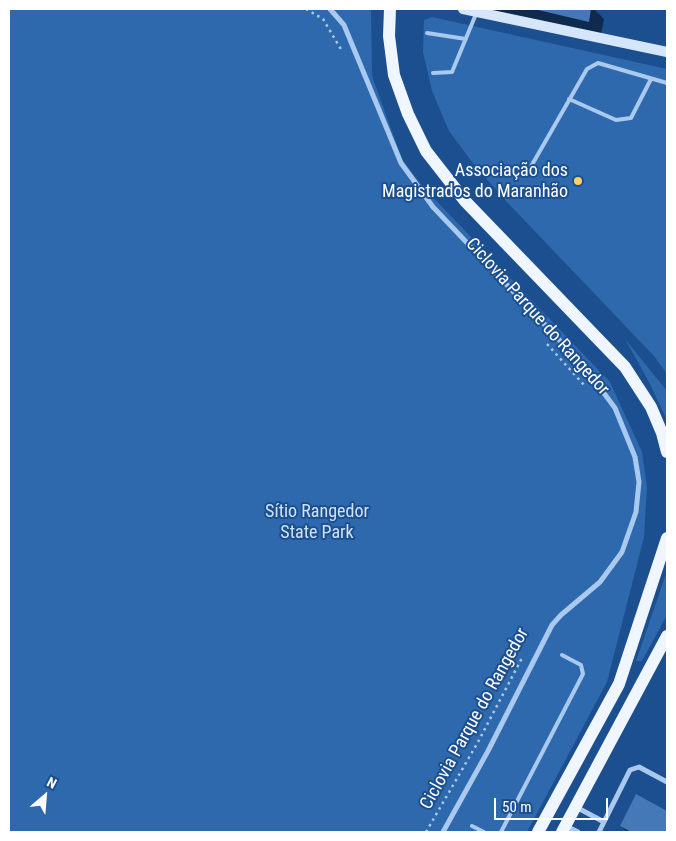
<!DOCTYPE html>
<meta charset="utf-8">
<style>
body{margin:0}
#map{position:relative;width:676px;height:841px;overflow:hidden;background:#1b4f8f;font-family:"Roboto Condensed",sans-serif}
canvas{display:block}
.frame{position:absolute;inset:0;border:10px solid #fff;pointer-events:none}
.north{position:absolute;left:20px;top:771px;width:50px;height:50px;-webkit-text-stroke:4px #1b4f8f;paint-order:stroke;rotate:27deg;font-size:14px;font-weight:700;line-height:20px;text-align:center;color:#fff}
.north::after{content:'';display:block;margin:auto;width:18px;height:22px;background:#fff;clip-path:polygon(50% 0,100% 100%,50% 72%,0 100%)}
.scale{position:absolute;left:494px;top:798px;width:114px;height:22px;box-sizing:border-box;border:2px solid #fff;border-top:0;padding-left:6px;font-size:15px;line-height:18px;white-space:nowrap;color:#fff;-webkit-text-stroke:4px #1b4f8f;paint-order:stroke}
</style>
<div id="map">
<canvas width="676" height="841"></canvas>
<div class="frame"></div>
<div class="north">N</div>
<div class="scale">50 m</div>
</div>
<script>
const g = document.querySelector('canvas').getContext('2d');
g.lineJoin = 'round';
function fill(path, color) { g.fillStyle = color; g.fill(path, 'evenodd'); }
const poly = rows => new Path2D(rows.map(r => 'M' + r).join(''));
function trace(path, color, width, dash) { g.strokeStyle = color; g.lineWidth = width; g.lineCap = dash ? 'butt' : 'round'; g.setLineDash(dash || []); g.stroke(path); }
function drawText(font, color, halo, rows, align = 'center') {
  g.font = font + ' "Roboto Condensed",sans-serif'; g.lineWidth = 4; g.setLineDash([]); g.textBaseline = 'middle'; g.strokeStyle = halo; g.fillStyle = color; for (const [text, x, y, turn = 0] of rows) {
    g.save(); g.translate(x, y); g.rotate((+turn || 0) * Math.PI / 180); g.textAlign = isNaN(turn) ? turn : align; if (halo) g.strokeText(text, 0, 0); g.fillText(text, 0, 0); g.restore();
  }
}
fill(poly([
 [9,9,371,9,372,76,402,159,424,188,610,382,642,452,647,487,644,537,607,682,527,832,9,832],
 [432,17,667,69,667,374,654,356,505,200,472,162,449,131,432,91,423,52,424,20],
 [625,339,667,391,667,420,649,382],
 [667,571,667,615,642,661,636,661]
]), '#2e69ad');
fill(poly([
 [486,9,594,9,604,19,601,34],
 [637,796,667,812,667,832,627,832,621,826]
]), '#0007');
fill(poly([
 [534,9,591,9,589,22],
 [636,794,667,811,667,832,631,832,620,826]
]), '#4478b7');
trace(poly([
 [306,9,323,19,342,51],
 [406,189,413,199],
 [547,344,584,385],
 [426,832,478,742,523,656]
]), '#a9c9ee', 2.5, [2.5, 4]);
trace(poly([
 [427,33,466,39],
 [433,73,452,72,476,14],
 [569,99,616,120,631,118,651,79],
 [529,170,587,69,598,63,667,83],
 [472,826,484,832],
 [501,832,583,674,581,665,562,655]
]), '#a9c9ee', 4);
trace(poly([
 [330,9,344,25,401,163,433,207,583,365,615,408,635,457,639,482,636,512,622,552,600,582,561,615,552,625,488,751,443,832],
 [576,807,604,822],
 [566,826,578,832],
 [599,832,630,770,639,767,667,782]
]), '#a9c9ee', 5);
trace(poly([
 [463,9,667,52]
]), '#d6e6fa', 10);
trace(poly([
 [390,9,389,36,394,75,408,114,426,151,465,201,625,367,651,407,662,433,667,452],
 [538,832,619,684,667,538],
 [562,832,667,636]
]), '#f0f6ff', 12);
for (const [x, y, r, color] of [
 [578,181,5,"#ffd166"]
]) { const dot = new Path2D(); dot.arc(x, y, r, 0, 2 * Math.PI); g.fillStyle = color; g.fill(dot); trace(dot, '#1b4f8f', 2); }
drawText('18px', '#fff', '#1b4f8f', [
 ["Associação dos",568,171],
 ["Magistrados do Maranhão",568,192]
], 'right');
drawText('18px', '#fff', '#1b4f8f', [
 ["Ciclovia Parque do Rangedor",537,317,48],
 ["Ciclovia Parque do Rangedor",475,719,-61]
]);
drawText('18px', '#cfe3fa', '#1b4f8f', [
 ["Sítio Rangedor",317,512],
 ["State Park",317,533]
]);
</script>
